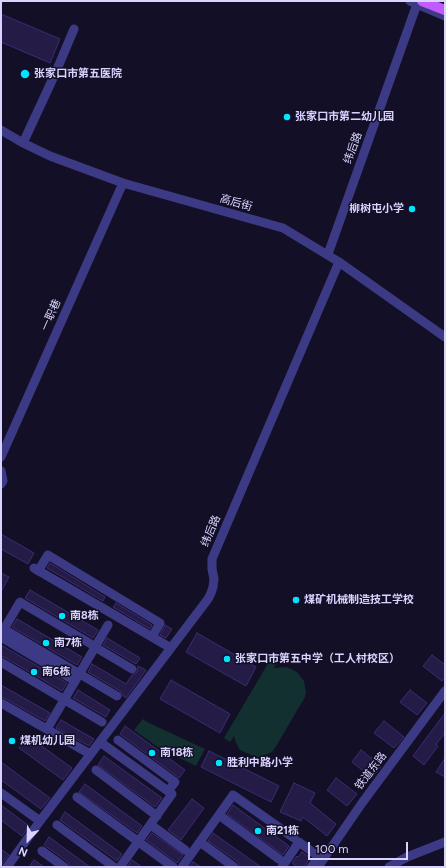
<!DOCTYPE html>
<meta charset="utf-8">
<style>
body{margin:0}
#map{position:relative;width:446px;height:868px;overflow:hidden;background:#130f26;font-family:Figtree,sans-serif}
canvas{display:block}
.frame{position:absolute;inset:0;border:2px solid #d9d4ff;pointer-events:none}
.north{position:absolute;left:8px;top:820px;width:40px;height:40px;-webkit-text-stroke:3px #130f26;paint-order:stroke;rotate:203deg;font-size:11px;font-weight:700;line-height:16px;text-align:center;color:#d9d4ff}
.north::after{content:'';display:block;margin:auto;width:14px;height:18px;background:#d9d4ff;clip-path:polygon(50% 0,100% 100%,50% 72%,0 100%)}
.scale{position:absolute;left:308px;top:842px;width:100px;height:18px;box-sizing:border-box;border:2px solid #d9d4ff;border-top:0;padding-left:5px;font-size:12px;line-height:14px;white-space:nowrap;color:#d9d4ff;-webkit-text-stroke:3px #130f26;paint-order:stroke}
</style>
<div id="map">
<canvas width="446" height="868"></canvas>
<div class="frame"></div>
<div class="north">N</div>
<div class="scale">100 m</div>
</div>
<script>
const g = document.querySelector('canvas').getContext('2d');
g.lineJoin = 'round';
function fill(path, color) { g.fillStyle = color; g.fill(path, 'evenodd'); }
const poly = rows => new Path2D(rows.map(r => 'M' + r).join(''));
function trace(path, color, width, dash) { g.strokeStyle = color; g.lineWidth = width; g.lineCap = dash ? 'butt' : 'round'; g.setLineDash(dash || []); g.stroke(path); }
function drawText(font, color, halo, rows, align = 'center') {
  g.font = font + ' Figtree,"Noto Sans SC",sans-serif'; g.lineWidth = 3; g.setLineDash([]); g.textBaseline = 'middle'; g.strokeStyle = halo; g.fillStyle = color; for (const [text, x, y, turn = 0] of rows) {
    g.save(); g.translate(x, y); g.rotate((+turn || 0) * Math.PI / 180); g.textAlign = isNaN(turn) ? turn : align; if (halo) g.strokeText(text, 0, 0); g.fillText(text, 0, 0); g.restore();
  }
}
fill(poly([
 [270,660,277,663,274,668,287,667,297,672,304,681,306,692,305,697,275,748,272,752,268,754,258,757,251,755,240,750,236,743,234,736,230,742,224,738],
 [143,719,147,722,205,749,196,766,159,748,134,730]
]), '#12302f');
const building = poly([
 [1,14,60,39,50,63,1,42,1,14],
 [1,534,34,553,28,564,1,549,1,534],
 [50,563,105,597,103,601,47,568,50,563],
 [1,573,9,577,1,592,1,573],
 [30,590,98,630,93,638,25,598,30,590],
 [116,603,152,625,150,629,113,607,116,603],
 [17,619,82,657,77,665,12,627,17,619],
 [165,625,172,629,166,638,160,635,165,625],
 [197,633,256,667,246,686,186,652,197,633],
 [107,638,140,658,136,664,103,645,107,638],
 [1,645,67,683,62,691,4,657,1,656,1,645],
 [432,655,445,665,445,677,442,681,423,666,432,655],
 [92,664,126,684,132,675,137,672,138,666,146,670,126,698,123,696,120,691,88,672,92,664],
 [171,680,230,714,220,733,160,699,171,680],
 [1,685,50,713,45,721,4,698,1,697,1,685],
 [78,690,110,710,106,717,73,698,78,690],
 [410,690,427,703,417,715,400,702,410,690],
 [445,713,445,733,436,744,438,746,424,765,413,756,445,713],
 [61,720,94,739,89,746,56,728,61,720],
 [384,721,404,737,394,748,374,733,384,721],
 [125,726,185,770,179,778,120,734,125,726],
 [28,736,72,768,63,780,19,748,28,736],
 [361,750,381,766,372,778,352,762,361,750],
 [209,751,279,786,271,802,201,767,209,751],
 [104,756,162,798,155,807,98,765,104,756],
 [445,758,445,777,436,772,445,758],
 [1,762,50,798,41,809,1,780,1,762],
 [336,778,357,794,347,806,327,790,336,778],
 [294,783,315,793,310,803,336,824,327,836,303,817,301,821,280,812,294,783],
 [85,784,142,826,137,833,79,792,85,784],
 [192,799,204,808,181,840,168,830,192,799],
 [1,805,29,826,22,836,1,820,1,805],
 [233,805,289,846,283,855,227,814,233,805],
 [65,812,122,854,117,861,60,820,65,812],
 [152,833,183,855,177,863,146,840,152,833],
 [213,833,261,867,240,867,238,862,208,841,213,833],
 [49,837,90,867,70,867,68,862,44,845,49,837],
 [1,849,9,855,2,864,1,867,1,849],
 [302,852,309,857,308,858,309,859,306,864,305,867,297,867,292,863,297,856,298,857,302,852],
 [34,860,44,867,29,867,34,860],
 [132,860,142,867,127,867,132,860],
 [193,862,201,867,189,867,193,862]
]);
fill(building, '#241b47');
trace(building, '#3b2d73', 1);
trace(poly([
 [410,1,445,16],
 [1,130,23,143,50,156,123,183,283,228,339,262,445,337],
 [23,143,55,74,74,29],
 [328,254,417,4],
 [1,457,123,183],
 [1,471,3,481,1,484],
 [34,568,171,648],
 [38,571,48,555,160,623,152,637],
 [1,637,75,681],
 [91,644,20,602,4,629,117,696],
 [95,647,132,669],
 [1,662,102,722],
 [1,703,90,754],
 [47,729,108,625],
 [118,740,175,782,168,791],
 [100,742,172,794,120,867],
 [96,770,157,816],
 [1,793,40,821],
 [77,797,173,867],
 [219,815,279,859],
 [57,825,114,867],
 [151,825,185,850],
 [200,842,234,867],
 [42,851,64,867],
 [7,867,40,821,208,599,211,593,213,587,214,579,212,569,212,559,339,262],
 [182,867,233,795,294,838],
 [282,867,299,842,319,857,311,867],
 [318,867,362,803,445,691],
 [389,867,407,857,445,842]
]), '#3d3a85', 9);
trace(poly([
 [422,1,445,10]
]), '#c25bff', 10);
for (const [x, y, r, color] of [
 [25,74,5,"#00e5ff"],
 [287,117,4,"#00e5ff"],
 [412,209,4,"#00e5ff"],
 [296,600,4,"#00e5ff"],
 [62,616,4,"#00e5ff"],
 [46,643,4,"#00e5ff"],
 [227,659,4,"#00e5ff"],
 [34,672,4,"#00e5ff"],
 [12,741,4,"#00e5ff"],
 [152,753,4,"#00e5ff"],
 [219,763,4,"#00e5ff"],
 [258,831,4,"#00e5ff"]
]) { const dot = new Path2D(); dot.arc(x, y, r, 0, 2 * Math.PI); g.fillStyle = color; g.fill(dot); trace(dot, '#130f26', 1.5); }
drawText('bold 11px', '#d9d4ff', '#130f26', [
 ["张家口市第五医院",34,74],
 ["张家口市第二幼儿园",295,117],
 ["柳树屯小学",404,209,"right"],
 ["煤矿机械制造技工学校",304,600],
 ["南8栋",70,616],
 ["南7栋",54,643],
 ["张家口市第五中学（工人村校区）",235,659],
 ["南6栋",42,672],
 ["煤机幼儿园",20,741],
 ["南18栋",160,753],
 ["胜利中路小学",227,763],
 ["南21栋",266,831]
], 'left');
drawText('11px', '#d9d4ff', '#130f26', [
 ["纬后路",353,148,-70],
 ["高后街",236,203,16],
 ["一职巷",51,315,-66],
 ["纬后路",211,531,-67],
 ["铁道东路",371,771,-53]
]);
</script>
